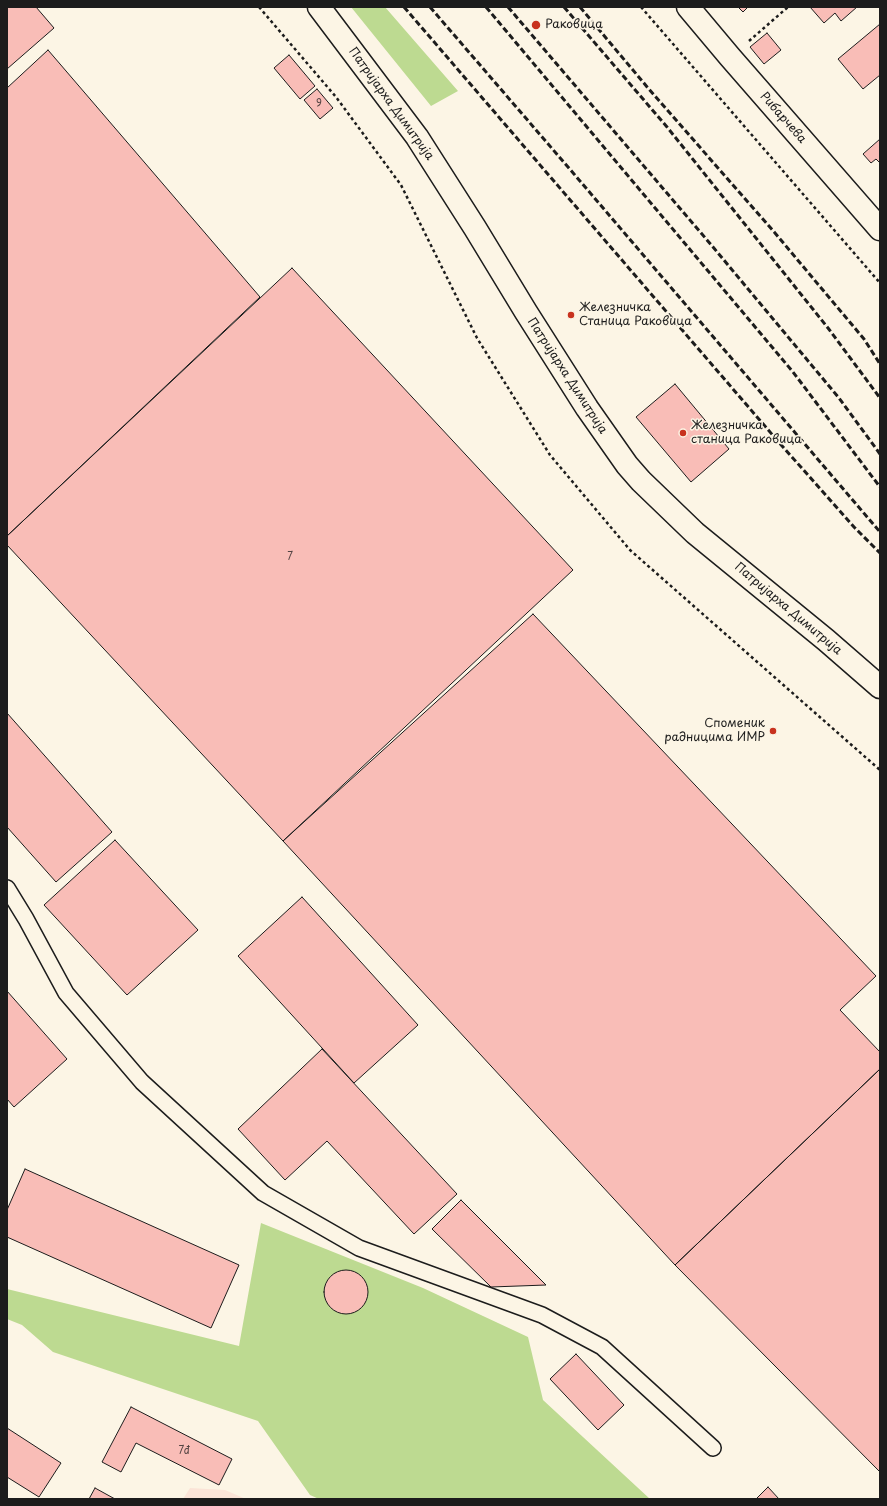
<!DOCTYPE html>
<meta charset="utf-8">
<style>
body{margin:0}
#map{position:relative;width:887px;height:1506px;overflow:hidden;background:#fcf5e5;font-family:"Playpen Sans",sans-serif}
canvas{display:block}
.frame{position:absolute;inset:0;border:8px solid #1c1c1c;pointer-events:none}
</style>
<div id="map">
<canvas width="887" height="1506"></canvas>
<div class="frame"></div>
</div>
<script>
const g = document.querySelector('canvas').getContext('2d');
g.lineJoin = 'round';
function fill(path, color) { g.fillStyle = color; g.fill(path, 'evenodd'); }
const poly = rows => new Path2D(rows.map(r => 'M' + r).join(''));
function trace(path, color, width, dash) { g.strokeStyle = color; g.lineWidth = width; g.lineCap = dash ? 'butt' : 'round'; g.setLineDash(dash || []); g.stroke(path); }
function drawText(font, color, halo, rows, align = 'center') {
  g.font = font + ' "Playpen Sans",sans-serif'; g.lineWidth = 3; g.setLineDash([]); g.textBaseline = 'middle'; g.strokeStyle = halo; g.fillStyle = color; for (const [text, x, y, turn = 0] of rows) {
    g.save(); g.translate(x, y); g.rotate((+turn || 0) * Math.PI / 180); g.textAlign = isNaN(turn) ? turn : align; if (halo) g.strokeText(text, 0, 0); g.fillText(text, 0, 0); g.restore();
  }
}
fill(poly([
 [190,1488,225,1490,246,1499,183,1499]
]), '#fbe4d7');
fill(poly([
 [351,7,385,7,458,91,431,106],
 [261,1223,423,1288,528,1337,543,1400,650,1499,319,1499,310,1495,258,1421,53,1352,22,1325,7,1319,7,1289,239,1346]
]), '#bdda91');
const building = poly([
 [7,7,36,7,54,28,7,69,7,7],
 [738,7,748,7,743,12,738,7],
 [810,7,857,7,841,21,835,13,824,23,810,7],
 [880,24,880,75,863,89,838,59,880,24],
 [767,33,781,50,764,64,750,47,767,33],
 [48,50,260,297,7,536,7,88,48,50],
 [289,55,315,86,300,99,274,68,289,55],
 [317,89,333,108,320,119,304,100,317,89],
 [880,139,880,163,876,159,871,163,863,154,880,139],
 [292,268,573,570,283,841,7,545,7,536,292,268],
 [675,384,729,449,691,482,636,417,675,384],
 [533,614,876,976,840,1010,880,1052,880,1069,675,1265,283,841,533,614],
 [7,713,112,832,56,882,7,827,7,713],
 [115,840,198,930,127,995,44,905,115,840],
 [302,897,418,1025,354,1083,238,956,302,897],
 [7,991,67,1059,14,1107,7,1099,7,991],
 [322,1049,457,1194,414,1234,327,1141,285,1180,238,1129,322,1049],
 [880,1069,880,1472,675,1265,880,1069],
 [25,1169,239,1265,211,1328,7,1237,7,1210,25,1169],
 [461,1200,546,1285,491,1287,432,1229,461,1200],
 '324 1292a22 22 0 1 1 44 0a22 22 0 1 1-44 0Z',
 [576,1354,624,1405,598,1430,550,1379,576,1354],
 [131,1407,232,1459,219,1485,136,1443,121,1472,102,1462,131,1407],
 [7,1428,61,1463,39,1497,7,1477,7,1428],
 [768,1487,779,1499,756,1499,768,1487],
 [95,1488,115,1499,89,1499,95,1488]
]);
fill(building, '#f9bdb7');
trace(building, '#1c1c1c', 1);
const lane = poly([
 [7,888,26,919,66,993,142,1082,263,1193,359,1248,542,1315,602,1347,713,1448]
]);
const street = poly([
 [688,7,730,57,880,229]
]);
const secondary = poly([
 [319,7,417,137,475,228,526,312,587,408,627,465,641,481,695,533,826,640,880,687]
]);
trace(lane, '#1c1c1c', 18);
trace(street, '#1c1c1c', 25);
trace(secondary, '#1c1c1c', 25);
trace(poly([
 [259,7,336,97,401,185,477,338,550,455,630,550,880,770],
 [641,7,880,283],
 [749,41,788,7]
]), '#1c1c1c', 2.5, [3, 3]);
trace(lane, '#fcf5e5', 15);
trace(street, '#fcf5e5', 22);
trace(secondary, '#fcf5e5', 22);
trace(poly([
 [404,7,776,439,854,527,880,553],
 [430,7,574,174,880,532],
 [486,7,793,372,880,487],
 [508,7,713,247,839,398,880,454],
 [564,7,667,127,828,328,880,398],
 [580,7,648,88,775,233,864,339,880,364]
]), '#1c1c1c', 3, [6, 3]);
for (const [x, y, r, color] of [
 [536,25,5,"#c8321e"],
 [571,315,4,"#c8321e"],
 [683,433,4,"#c8321e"],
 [773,731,4,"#c8321e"]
]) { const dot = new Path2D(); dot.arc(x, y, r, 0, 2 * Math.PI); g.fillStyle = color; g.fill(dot); trace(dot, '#fcf5e5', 1.5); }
drawText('10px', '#534443', null, [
 ["9",319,104],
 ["7",290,557],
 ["7đ",184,1451]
]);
drawText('12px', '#1c1c1c', '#fcf5e5', [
 ["Раковица",545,25],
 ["Железничка",579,308],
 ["Станица Раковица",579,322],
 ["Железничка",691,426],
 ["станица Раковица",691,440],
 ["Споменик",765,724,"right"],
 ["радницима ИМР",765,738,"right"]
], 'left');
drawText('12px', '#1c1c1c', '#fcf5e5', [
 ["Патријарха Димитрија",391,104,54],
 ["Рибарчева",783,118,49],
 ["Патријарха Димитрија",567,376,57],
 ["Патријарха Димитрија",788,609,40]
]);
</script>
